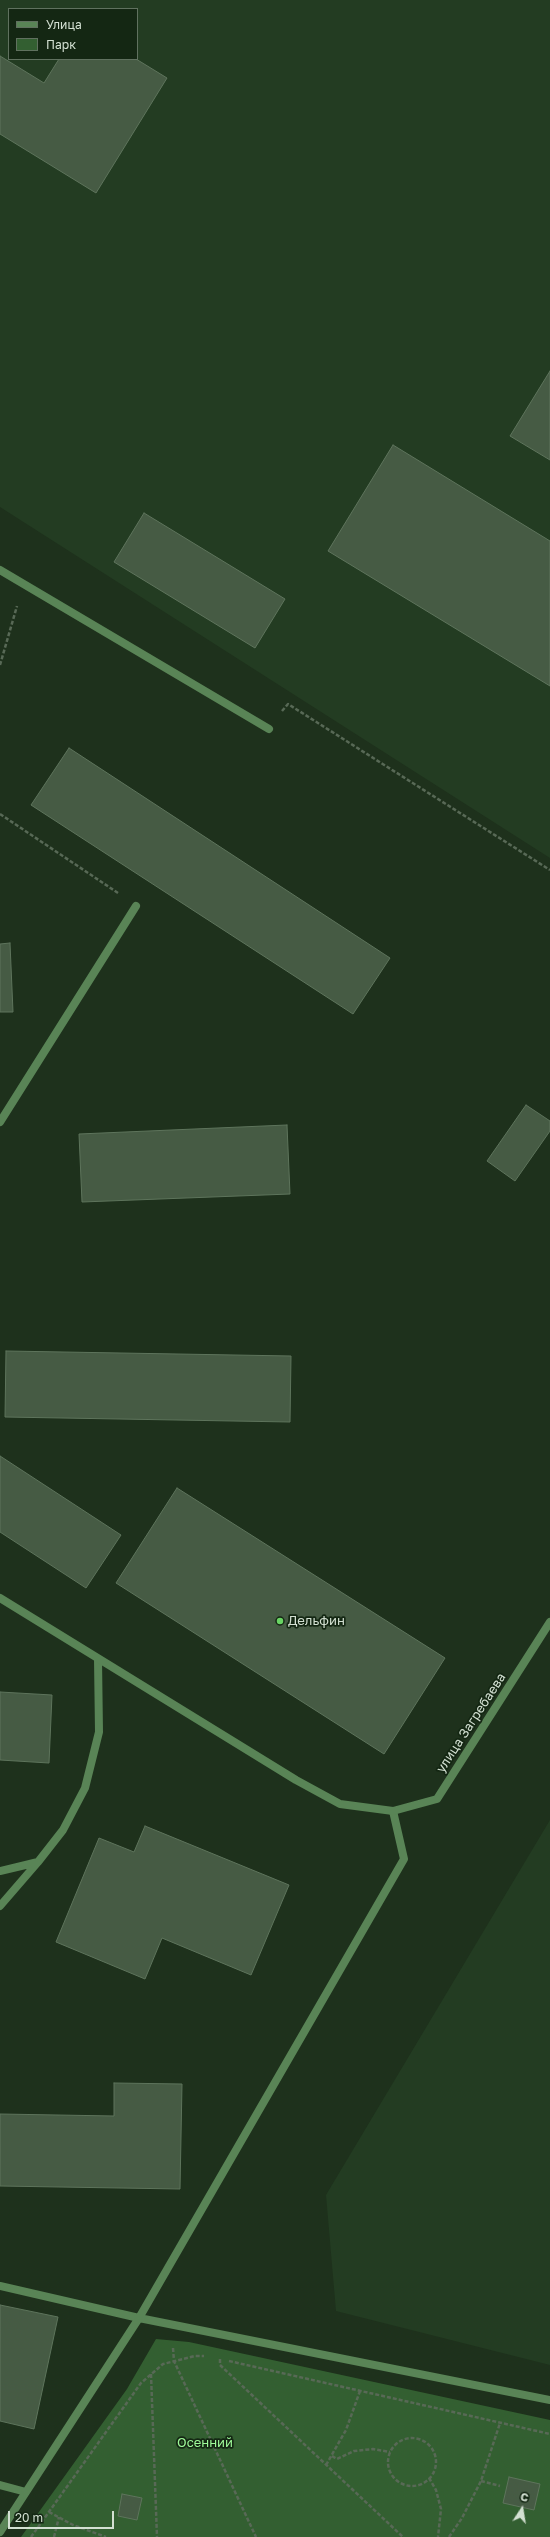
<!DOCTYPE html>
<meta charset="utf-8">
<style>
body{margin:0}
#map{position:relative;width:550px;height:2537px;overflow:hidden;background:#1e311c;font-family:"Golos Text",sans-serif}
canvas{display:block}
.legend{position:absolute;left:8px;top:8px;width:130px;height:52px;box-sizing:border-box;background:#142713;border:1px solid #60715f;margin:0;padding:5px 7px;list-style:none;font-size:12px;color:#d3e0d2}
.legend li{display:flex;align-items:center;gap:8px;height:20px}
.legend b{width:20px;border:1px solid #60715f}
.north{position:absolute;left:502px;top:2489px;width:40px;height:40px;-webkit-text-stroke:3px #142713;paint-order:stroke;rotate:12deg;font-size:11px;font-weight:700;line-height:16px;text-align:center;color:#d3e0d2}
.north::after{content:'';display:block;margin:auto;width:14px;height:18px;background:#d3e0d2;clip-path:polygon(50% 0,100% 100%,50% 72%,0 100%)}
.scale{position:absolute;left:8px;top:2511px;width:106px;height:18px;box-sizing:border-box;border:2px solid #d3e0d2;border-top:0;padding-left:5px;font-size:12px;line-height:14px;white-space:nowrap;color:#d3e0d2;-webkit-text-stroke:3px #142713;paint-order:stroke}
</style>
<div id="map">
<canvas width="550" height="2537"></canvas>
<ul class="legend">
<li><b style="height:5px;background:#598456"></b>Улица</li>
<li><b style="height:11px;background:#335f31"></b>Парк</li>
</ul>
<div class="north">С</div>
<div class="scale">20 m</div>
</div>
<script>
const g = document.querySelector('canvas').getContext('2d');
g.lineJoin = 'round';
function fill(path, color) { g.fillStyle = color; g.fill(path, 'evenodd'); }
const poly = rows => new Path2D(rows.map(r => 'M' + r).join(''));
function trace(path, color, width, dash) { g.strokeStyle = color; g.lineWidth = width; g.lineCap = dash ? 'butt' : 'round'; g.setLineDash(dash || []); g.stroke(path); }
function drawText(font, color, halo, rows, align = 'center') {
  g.font = font + ' "Golos Text",sans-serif'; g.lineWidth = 3.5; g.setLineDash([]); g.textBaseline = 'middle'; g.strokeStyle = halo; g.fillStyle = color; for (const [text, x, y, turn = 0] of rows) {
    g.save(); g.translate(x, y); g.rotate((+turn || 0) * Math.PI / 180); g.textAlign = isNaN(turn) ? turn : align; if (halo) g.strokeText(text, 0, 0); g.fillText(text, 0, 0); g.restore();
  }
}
fill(poly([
 [0,0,550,0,550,858,0,507],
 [9,9,137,9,137,59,9,59],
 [550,1820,550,2365,336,2311,326,2195]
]), '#233c22');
fill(poly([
 [156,2339,189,2342,550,2420,550,2537,21,2537,127,2389]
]), '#335f31');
const building = poly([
 [0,56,44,83,59,59,136,59,167,78,96,193,0,134,0,56],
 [550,371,550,460,510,436,550,371],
 [393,445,550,541,550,686,328,551,393,445],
 [144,513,285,599,255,648,114,562,144,513],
 [69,748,390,958,353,1014,31,805,69,748],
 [10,943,13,1012,0,1012,0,944,10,943],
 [526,1105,550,1121,550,1131,515,1181,487,1161,526,1105],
 [287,1125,290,1194,82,1202,79,1134,287,1125],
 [6,1351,291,1356,290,1422,5,1417,6,1351],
 [0,1456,121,1535,86,1588,0,1532,0,1456],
 [177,1488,445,1658,384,1754,116,1583,177,1488],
 [0,1692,52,1695,49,1763,0,1760,0,1692],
 [145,1826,289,1885,251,1975,162,1938,145,1979,56,1942,99,1838,134,1852,145,1826],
 [114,2083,182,2084,180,2189,0,2186,0,2114,114,2116,114,2083],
 [0,2305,58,2317,34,2429,0,2421,0,2305],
 [509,2477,540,2484,534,2510,503,2503,509,2477],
 [122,2494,142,2498,137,2520,118,2516,122,2494]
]);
fill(building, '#465b44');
trace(building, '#5e745c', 1);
trace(poly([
 [0,665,17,606],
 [282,711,288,704,550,870],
 [0,814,118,893],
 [173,2348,174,2361,256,2537],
 [220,2359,220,2365,403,2537],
 [229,2361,550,2434],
 [151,2374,157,2537],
 '388 2462a24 24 0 1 1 48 0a24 24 0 1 1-48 0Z',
 [332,2456,337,2459,354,2451,373,2449,390,2452],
 [326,2465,346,2430,360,2391],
 [429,2478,436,2490,441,2509,438,2537],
 [481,2481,500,2486],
 [49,2512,73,2525,106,2537],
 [31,2537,141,2383,163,2364,195,2356,204,2356],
 [54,2537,59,2517],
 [449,2537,462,2518,481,2481,500,2423]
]), '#586956', 2.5, [4, 2]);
trace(poly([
 [0,570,269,729],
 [0,1122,136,906],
 [393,1811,404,1859,139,2318,550,2400],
 [0,1871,38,1862,63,1830,85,1788,99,1732,98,1659],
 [0,1906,38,1862],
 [0,2286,139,2318,0,2532],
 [0,2485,26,2492]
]), '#598456', 8);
trace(poly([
 [0,1598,296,1780,340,1804,393,1811,437,1799,550,1622]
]), '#598456', 8);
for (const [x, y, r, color] of [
 [280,1621,4,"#69d464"]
]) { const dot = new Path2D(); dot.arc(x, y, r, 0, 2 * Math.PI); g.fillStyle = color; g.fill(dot); trace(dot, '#142713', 1.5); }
drawText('13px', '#d3e0d2', '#142713', [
 ["Дельфин",288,1621]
], 'left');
drawText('13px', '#d3e0d2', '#142713', [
 ["улица Загребаева",471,1723,-57]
]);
drawText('13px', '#9efa99', '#142713', [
 ["Осенний",205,2443]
]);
</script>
